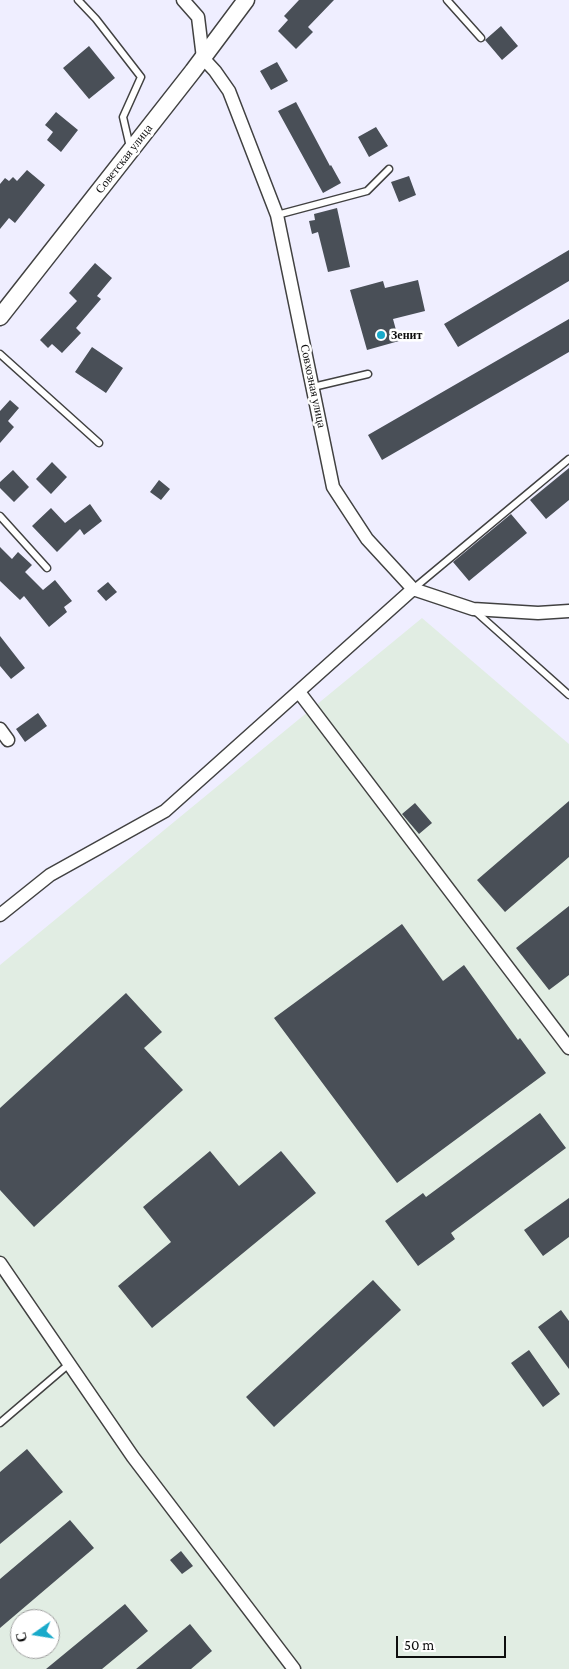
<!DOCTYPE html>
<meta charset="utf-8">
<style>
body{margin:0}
#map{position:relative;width:569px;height:1669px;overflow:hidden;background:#efeeff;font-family:"Crimson Pro",serif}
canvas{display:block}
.north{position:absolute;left:10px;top:1609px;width:50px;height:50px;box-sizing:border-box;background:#fff;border:1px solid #9f9f9f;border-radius:50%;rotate:257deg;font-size:14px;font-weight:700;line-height:20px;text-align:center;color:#0e0e0e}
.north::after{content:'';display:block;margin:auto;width:18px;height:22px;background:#19aaca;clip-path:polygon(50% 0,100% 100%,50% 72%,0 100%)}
.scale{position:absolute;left:396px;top:1636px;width:110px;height:22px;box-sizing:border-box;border:2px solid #0e0e0e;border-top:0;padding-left:6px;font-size:15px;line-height:18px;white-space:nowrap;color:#0e0e0e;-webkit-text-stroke:4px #fff;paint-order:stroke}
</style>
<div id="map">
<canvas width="569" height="1669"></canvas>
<div class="north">С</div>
<div class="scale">50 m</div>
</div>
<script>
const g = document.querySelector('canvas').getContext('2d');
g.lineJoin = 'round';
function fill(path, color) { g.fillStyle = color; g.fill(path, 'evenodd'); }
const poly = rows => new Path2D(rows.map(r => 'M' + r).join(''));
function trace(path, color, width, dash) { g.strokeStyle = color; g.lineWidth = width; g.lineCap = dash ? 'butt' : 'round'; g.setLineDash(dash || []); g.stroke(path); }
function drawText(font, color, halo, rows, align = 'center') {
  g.font = font + ' "Crimson Pro",serif'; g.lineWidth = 5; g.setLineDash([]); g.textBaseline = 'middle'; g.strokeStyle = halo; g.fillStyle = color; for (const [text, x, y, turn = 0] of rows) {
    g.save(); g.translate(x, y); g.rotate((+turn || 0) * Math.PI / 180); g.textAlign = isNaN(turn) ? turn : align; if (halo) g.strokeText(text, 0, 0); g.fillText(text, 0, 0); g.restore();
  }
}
fill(poly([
 [422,618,569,744,569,1669,0,1669,0,965],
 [20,1619,50,1619,50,1649,20,1649]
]), '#e1ede3');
fill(poly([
 [299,0,334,0,308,27,313,32,296,49,278,31,288,20,284,16],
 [501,26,518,46,502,60,485,40],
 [89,46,115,78,89,99,63,68],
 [277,62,288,81,271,90,260,71],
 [296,102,330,166,331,165,341,183,323,193,278,111],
 [56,112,78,130,61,152,47,140,53,132,45,125],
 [376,127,388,146,369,157,358,137],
 [27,170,45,185,15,223,9,218,0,229,0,184,5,178,9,181,13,177,17,181],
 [409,176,416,195,399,202,391,182],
 [337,208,350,267,328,272,318,232,312,234,309,221,315,220,314,214],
 [569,250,569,281,458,347,444,324],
 [95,263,112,278,97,296,101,299,76,328,81,333,62,353,52,344,48,348,40,340,77,301,69,293],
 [418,280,425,311,393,319,399,341,367,350,350,290,383,281,385,288],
 [569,319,569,352,382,460,368,435],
 [92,347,123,368,106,393,75,372],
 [10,400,19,408,8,421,14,427,0,443,0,411],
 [52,462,67,477,51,494,36,479],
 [569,468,569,500,546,519,530,500],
 [13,470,29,487,14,502,0,488,0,482],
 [159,480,170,489,161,500,150,492],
 [90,504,102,521,84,535,80,529,57,552,32,526,51,508,65,523],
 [511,514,527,533,469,581,453,562],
 [0,547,12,559,18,552,32,565,25,572,43,590,55,580,72,601,64,607,67,612,49,627,24,596,20,600,0,581],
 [108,582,117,592,106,601,97,591],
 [0,636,25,668,11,679,0,666],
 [38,713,47,726,25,742,16,729],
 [569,801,569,857,505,912,477,880],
 [415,803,432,823,419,834,402,814],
 [569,906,569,975,549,990,516,948],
 [402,924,443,981,464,965,518,1040,520,1038,546,1073,397,1183,274,1018],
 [126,993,162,1032,144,1048,183,1090,34,1227,0,1190,0,1108],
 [540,1113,566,1148,451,1233,455,1239,418,1266,385,1221,423,1193,426,1197],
 [210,1151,239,1186,281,1151,316,1193,152,1328,118,1286,171,1242,143,1207],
 [569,1198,569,1237,543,1256,524,1230],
 [373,1280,401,1310,274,1427,246,1397],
 [561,1310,569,1321,569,1369,538,1327],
 [529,1350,560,1394,543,1407,511,1363],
 [27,1449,63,1492,0,1544,0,1472],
 [70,1520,94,1548,0,1628,0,1579],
 [181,1551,193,1566,182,1574,170,1560],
 [125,1604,148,1631,102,1669,46,1669],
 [190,1624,212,1651,191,1669,136,1669]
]), '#494f57');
const service = poly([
 [78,0,96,19,141,77,123,117,130,147],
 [447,0,481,38],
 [277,215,367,191,389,169],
 [0,354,99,443],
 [313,387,368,374],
 [0,516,47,568],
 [413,589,569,459],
 [475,611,569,695],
 [0,1423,69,1364]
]);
const minor = poly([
 [183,0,198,17,203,58,215,71,229,91,277,215,333,487,367,539,413,589,473,609,538,613,569,611],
 [299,692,569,1048],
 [0,729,8,740],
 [0,915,50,875,165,811,413,589],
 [0,1263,133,1457,294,1669]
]);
const tertiary = poly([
 [0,317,193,71,246,0]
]);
trace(service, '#414141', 9);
trace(minor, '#414141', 15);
trace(tertiary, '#414141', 19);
trace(service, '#fff', 6);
trace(minor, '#fff', 12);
trace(tertiary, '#fff', 16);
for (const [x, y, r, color] of [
 [381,335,5,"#19aaca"]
]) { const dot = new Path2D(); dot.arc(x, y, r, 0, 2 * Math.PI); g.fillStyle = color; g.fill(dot); trace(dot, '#fff', 2); }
drawText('12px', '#0e0e0e', '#fff', [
 ["Советская улица",124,159,-52],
 ["Совхозная улица",313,386,78]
]);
drawText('bold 12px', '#0e0e0e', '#fff', [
 ["Зенит",391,335]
], 'left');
</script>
